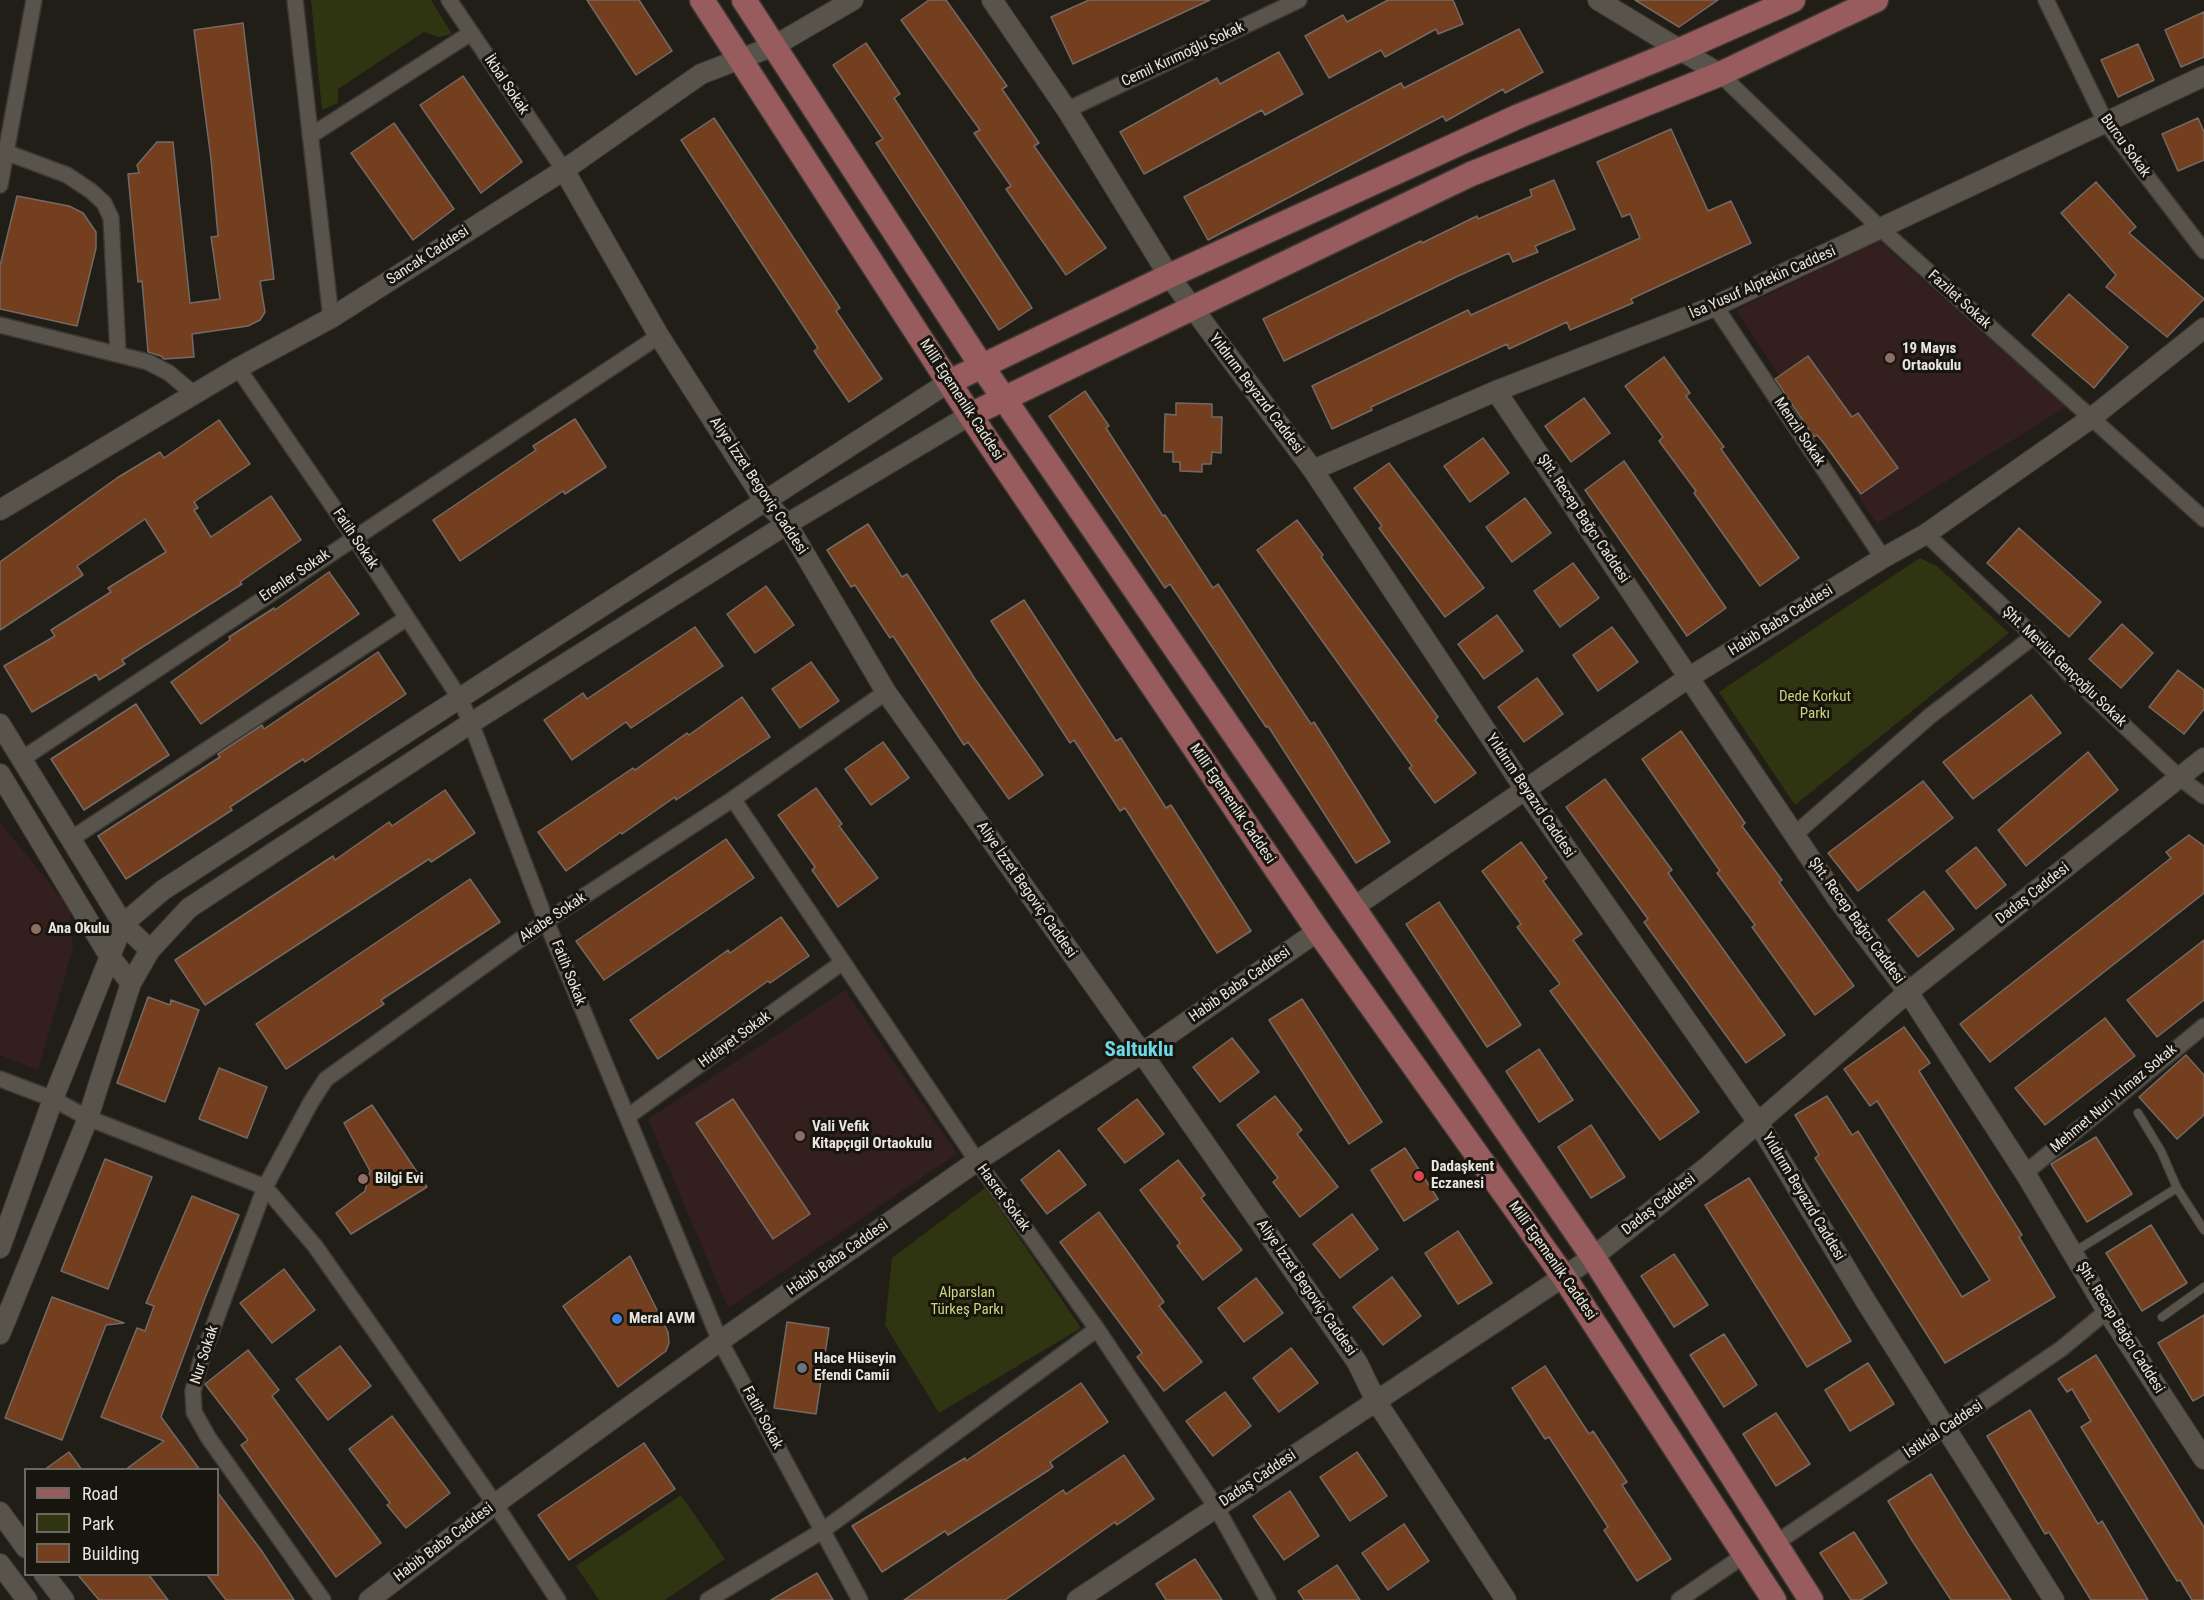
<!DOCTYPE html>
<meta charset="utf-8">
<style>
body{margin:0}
#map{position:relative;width:2204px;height:1600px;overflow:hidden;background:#211e17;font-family:"Roboto Condensed",sans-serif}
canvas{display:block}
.legend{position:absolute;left:24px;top:1468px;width:195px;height:108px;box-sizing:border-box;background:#18150e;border:2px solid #6b6862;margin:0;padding:8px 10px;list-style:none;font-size:18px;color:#e8e5e0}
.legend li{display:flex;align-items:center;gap:12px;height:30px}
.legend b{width:30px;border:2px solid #6b6862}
</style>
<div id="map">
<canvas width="2204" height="1600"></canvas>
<ul class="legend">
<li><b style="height:8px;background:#985c5e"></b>Road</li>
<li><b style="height:16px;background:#2f3411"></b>Park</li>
<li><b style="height:16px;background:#733f1f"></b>Building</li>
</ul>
</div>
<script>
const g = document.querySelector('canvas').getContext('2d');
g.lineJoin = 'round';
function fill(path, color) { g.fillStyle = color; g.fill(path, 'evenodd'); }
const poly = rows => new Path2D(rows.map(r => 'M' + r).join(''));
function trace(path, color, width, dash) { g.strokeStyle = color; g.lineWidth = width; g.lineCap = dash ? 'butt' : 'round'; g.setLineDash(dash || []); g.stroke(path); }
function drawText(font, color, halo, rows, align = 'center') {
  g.font = font + ' "Roboto Condensed",sans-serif'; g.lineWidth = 6; g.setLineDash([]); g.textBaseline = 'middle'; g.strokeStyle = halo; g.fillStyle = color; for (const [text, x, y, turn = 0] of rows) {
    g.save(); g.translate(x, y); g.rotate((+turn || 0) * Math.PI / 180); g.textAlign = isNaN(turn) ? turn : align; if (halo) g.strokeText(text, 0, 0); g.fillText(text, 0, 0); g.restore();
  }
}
fill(poly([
 [1879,241,2066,407,1877,524,1736,310],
 [0,822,70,909,73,948,38,1070,0,1055],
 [845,990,957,1154,728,1308,648,1119]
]), '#33201e');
fill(poly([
 [311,0,431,0,452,34,439,37,424,32,338,89,338,103,322,110],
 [1920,558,1937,566,2009,633,1795,805,1719,692],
 [985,1188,1081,1328,939,1413,885,1325,892,1258],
 [681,1495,725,1559,665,1600,599,1600,576,1566]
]), '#2f3411');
const building = poly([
 [587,0,639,0,672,51,636,75,587,0],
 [929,0,946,0,981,49,1007,86,1002,89,1039,143,1034,146,1106,248,1066,275,1006,189,1011,186,974,133,980,130,901,20,929,0],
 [1089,0,1210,0,1073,64,1051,17,1089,0],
 [1388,0,1453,0,1463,24,1438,34,1436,29,1385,57,1381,50,1329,78,1305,36,1343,15,1347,22,1388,0],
 [1635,0,1718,0,1679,27,1635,0],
 [2204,12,2204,57,2181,67,2165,30,2204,12],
 [243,23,274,279,260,281,265,312,260,320,248,326,192,334,194,357,164,359,161,356,148,352,142,281,138,282,128,174,139,173,137,165,157,142,173,142,190,303,220,299,211,237,218,236,211,159,194,30,243,23],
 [1519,29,1543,72,1505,93,1503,89,1446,121,1443,116,1208,240,1184,197,1401,83,1404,88,1519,29],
 [866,43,900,94,894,98,1032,308,999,330,876,143,883,139,833,65,866,43],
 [2138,44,2154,80,2118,97,2101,60,2138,44],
 [1279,52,1303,94,1265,115,1262,110,1144,174,1120,132,1217,78,1220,84,1279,52],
 [463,76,522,162,481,193,420,105,463,76],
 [714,118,840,308,836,311,882,379,849,402,814,351,818,348,681,140,714,118],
 [2198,118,2204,132,2204,160,2178,171,2162,134,2198,118],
 [394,123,454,209,413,240,351,153,394,123],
 [1671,129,1708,211,1731,201,1751,243,1631,299,1633,303,1570,330,1567,322,1509,349,1507,344,1371,407,1372,410,1332,429,1312,386,1468,310,1471,315,1640,238,1630,214,1622,217,1597,162,1671,129],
 [1554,180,1575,229,1535,246,1538,252,1513,262,1509,253,1456,277,1284,361,1263,319,1421,241,1422,243,1477,216,1478,219,1532,196,1530,190,1554,180],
 [2096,182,2136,227,2129,233,2204,299,2167,337,2106,287,2116,275,2061,213,2096,182],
 [17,196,69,206,83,213,96,232,96,248,77,326,0,309,0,266,17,196],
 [2069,294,2128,347,2094,388,2032,335,2069,294],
 [1808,356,1852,417,1858,413,1898,468,1861,494,1823,442,1817,435,1814,437,1775,379,1808,356],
 [1664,357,1690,393,1686,396,1724,447,1721,449,1799,558,1760,586,1694,493,1696,491,1659,441,1663,437,1625,386,1664,357],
 [1085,391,1109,426,1106,428,1163,516,1165,515,1213,588,1218,584,1311,724,1314,722,1390,842,1356,863,1268,726,1266,727,1170,584,1165,588,1049,416,1085,391],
 [1584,398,1610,433,1571,462,1545,426,1584,398],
 [1176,403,1212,404,1212,417,1222,417,1221,453,1212,452,1211,464,1202,464,1202,472,1180,471,1180,462,1173,462,1173,452,1164,452,1165,414,1176,415,1176,403],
 [575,419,606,467,565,494,563,491,460,561,433,520,536,450,533,446,575,419],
 [219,420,250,464,194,502,198,508,194,510,211,537,271,496,301,540,240,582,242,584,122,660,125,664,99,680,96,674,32,712,4,666,55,636,51,630,111,592,108,588,166,552,145,519,77,566,83,575,0,630,0,562,117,478,160,452,164,458,219,420],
 [1483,438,1509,473,1470,502,1444,466,1483,438],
 [1624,461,1726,608,1687,636,1585,490,1624,461],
 [1389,463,1484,588,1445,617,1379,528,1382,526,1354,488,1389,463],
 [1525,498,1551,533,1512,562,1486,527,1525,498],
 [1297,520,1323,555,1321,557,1438,717,1435,720,1476,773,1435,803,1409,768,1412,766,1257,550,1297,520],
 [868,524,902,577,907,574,975,679,1043,775,1009,799,968,742,964,745,893,636,890,638,855,585,851,587,827,550,868,524],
 [2019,528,2101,602,2069,637,1987,563,2019,528],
 [1573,563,1599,598,1560,627,1534,591,1573,563],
 [329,572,359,614,201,724,171,682,230,640,229,637,274,608,275,610,329,572],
 [766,586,794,625,755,653,727,614,766,586],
 [1024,600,1116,741,1121,738,1166,808,1171,805,1251,931,1217,953,1125,808,1120,811,1074,740,1070,743,991,621,1024,600],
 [1497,615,1523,651,1484,679,1458,644,1497,615],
 [2122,624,2153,653,2121,688,2089,659,2122,624],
 [695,627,723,666,631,728,626,722,572,760,544,720,583,693,587,699,695,627],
 [1612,627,1638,662,1598,691,1573,655,1612,627],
 [378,652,406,694,305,762,303,759,230,807,232,810,126,879,98,836,220,757,218,754,262,725,264,729,378,652],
 [811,662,839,701,800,728,772,689,811,662],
 [2178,670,2204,690,2204,709,2184,734,2149,707,2178,670],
 [1537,678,1563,714,1524,742,1498,707,1537,678],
 [2031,695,2061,733,1973,799,1943,762,2031,695],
 [742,697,770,737,676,800,675,797,622,834,621,832,566,871,538,832,633,768,635,770,687,733,689,735,742,697],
 [136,704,169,755,84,810,51,759,136,704],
 [1681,731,1745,823,1742,826,1782,880,1779,882,1854,986,1815,1015,1752,927,1755,925,1717,873,1720,871,1642,759,1681,731],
 [883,742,909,778,871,805,845,769,883,742],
 [2088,752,2118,790,2026,866,1998,830,2088,752],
 [1605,779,1672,870,1668,873,1785,1035,1746,1063,1644,922,1648,919,1566,807,1605,779],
 [1923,781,1953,818,1858,891,1828,853,1923,781],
 [816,788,842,824,839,826,878,878,838,907,812,870,815,867,778,815,816,788],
 [445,790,475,833,431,862,429,859,205,1005,175,960,333,856,335,860,389,822,392,826,445,790],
 [2189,835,2204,846,2204,893,1990,1062,1960,1024,2171,858,2166,852,2189,835],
 [726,839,754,878,604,980,576,941,726,839],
 [1521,842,1547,878,1543,881,1582,934,1573,940,1699,1112,1660,1140,1550,991,1560,984,1517,927,1521,924,1482,871,1521,842],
 [1976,847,2006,885,1976,909,1946,871,1976,847],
 [470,879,500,922,381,1000,384,1004,286,1069,256,1024,470,879],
 [1924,891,1954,929,1918,957,1888,920,1924,891],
 [1439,902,1521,1025,1487,1047,1406,924,1439,902],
 [781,917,809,956,770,983,768,981,658,1059,630,1020,728,950,730,953,781,917],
 [2204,940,2204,1000,2157,1037,2127,1000,2204,940],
 [148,997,170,1005,171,1000,199,1010,165,1102,117,1083,148,997],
 [1302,999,1382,1122,1349,1144,1269,1020,1302,999],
 [2105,1018,2135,1056,2045,1125,2015,1088,2105,1018],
 [1904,1027,1930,1063,1919,1071,2022,1235,2019,1237,2055,1297,1945,1363,1815,1158,1819,1155,1795,1115,1827,1096,1852,1135,1858,1131,1962,1297,1990,1280,1877,1101,1870,1106,1844,1069,1904,1027],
 [1232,1038,1259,1072,1220,1102,1193,1067,1232,1038],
 [1539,1049,1573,1100,1539,1122,1506,1071,1539,1049],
 [2186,1055,2204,1075,2204,1115,2177,1139,2139,1097,2186,1055],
 [219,1068,267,1087,247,1138,199,1119,219,1068],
 [1275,1096,1302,1130,1297,1134,1338,1187,1300,1217,1273,1182,1278,1178,1237,1125,1275,1096],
 [733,1099,810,1214,773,1239,696,1123,733,1099],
 [1137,1099,1164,1134,1125,1163,1098,1129,1137,1099],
 [372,1105,427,1187,351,1234,336,1213,365,1191,370,1171,344,1123,372,1105],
 [1591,1125,1625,1177,1591,1198,1558,1147,1591,1125],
 [2096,1137,2132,1194,2087,1222,2051,1164,2096,1137],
 [1405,1148,1438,1199,1404,1221,1371,1170,1405,1148],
 [1059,1150,1086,1185,1047,1214,1021,1180,1059,1150],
 [105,1159,152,1177,108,1289,61,1271,105,1159],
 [1178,1160,1205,1195,1201,1198,1242,1250,1203,1280,1177,1246,1180,1243,1140,1190,1178,1160],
 [1749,1178,1851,1341,1807,1367,1705,1205,1749,1178],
 [192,1196,239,1215,205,1298,161,1417,200,1470,125,1470,164,1441,101,1417,137,1328,145,1331,154,1306,146,1303,192,1196],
 [1099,1212,1164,1302,1159,1306,1202,1362,1164,1391,1137,1357,1142,1353,1060,1242,1099,1212],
 [1352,1214,1378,1249,1340,1278,1313,1244,1352,1214],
 [2151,1225,2187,1283,2142,1311,2106,1253,2151,1225],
 [1458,1231,1492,1283,1458,1304,1425,1253,1458,1231],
 [1674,1254,1708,1305,1674,1327,1641,1276,1674,1254],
 [630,1256,668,1332,669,1343,666,1351,618,1387,563,1306,630,1256],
 [284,1269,315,1310,272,1343,240,1303,284,1269],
 [1392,1277,1421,1316,1383,1345,1353,1307,1392,1277],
 [1256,1278,1283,1313,1244,1342,1218,1308,1256,1278],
 [52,1297,124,1323,106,1325,62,1440,5,1418,52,1297],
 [2204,1315,2204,1395,2193,1401,2158,1343,2204,1315],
 [787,1322,829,1328,816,1414,774,1408,787,1322],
 [1724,1334,1757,1385,1724,1407,1690,1355,1724,1334],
 [340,1346,371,1386,328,1420,296,1379,340,1346],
 [1291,1348,1318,1383,1279,1412,1253,1378,1291,1348],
 [248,1350,279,1390,272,1396,381,1543,336,1577,241,1445,248,1440,205,1384,248,1350],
 [2096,1355,2204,1527,2204,1600,2192,1600,2180,1580,2177,1581,2081,1427,2091,1421,2072,1389,2067,1392,2058,1379,2096,1355],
 [1868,1363,1894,1404,1850,1431,1825,1390,1868,1363],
 [1545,1366,1589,1434,1593,1431,1627,1482,1622,1485,1671,1559,1637,1581,1604,1530,1608,1527,1549,1437,1545,1439,1512,1388,1545,1366],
 [1081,1383,1108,1422,1050,1462,1053,1467,1049,1470,948,1535,945,1531,882,1572,852,1526,965,1458,966,1461,1081,1383],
 [1225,1392,1251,1426,1213,1456,1186,1421,1225,1392],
 [2030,1410,2098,1524,2102,1521,2148,1600,2091,1600,2049,1532,2045,1534,1987,1436,2030,1410],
 [1776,1413,1810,1464,1776,1486,1743,1434,1776,1413],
 [392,1416,450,1493,406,1528,387,1505,390,1503,349,1449,392,1416],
 [644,1443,675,1489,569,1560,538,1515,644,1443],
 [69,1452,82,1470,44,1470,69,1452],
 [1357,1452,1387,1496,1350,1521,1320,1477,1357,1452],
 [1124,1455,1154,1499,1117,1525,1115,1522,1005,1600,904,1600,1063,1490,1066,1494,1124,1455],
 [1931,1474,1968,1534,2011,1600,1951,1600,1913,1542,1888,1501,1931,1474],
 [1290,1491,1319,1536,1284,1560,1253,1516,1290,1491],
 [218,1493,261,1550,294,1600,226,1600,207,1575,218,1575,218,1493],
 [1404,1524,1429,1561,1388,1590,1362,1553,1404,1524],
 [1854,1532,1887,1583,1861,1600,1851,1600,1820,1553,1854,1532],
 [1195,1559,1222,1600,1166,1600,1156,1584,1195,1559],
 [1337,1565,1360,1600,1304,1600,1298,1591,1337,1565],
 [817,1573,833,1600,771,1600,817,1573],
 [78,1575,149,1575,168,1600,99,1600,78,1575]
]);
fill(building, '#733f1f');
trace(building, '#746a65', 1.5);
const service = poly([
 [2138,1113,2161,1151,2177,1188,2204,1230],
 [2074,1252,2177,1188],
 [2162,1317,2204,1287]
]);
const minor = poly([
 [295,0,331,318],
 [449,0,564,170],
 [2046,0,2106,123,2204,251],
 [1720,74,1881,229,2204,519],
 [1067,110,1299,0],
 [310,136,471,33],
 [8,153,67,175,91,191,104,203,111,218,118,353],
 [0,185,34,0],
 [1715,306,1883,558],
 [0,325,148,362,169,373,195,395],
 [238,368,354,537,459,697,471,723,546,921,720,1341,860,1600],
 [1926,534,2034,636,2070,675,2181,779,2204,796],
 [22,759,659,336],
 [733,799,977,1161,1097,1329,1216,1507,1268,1600],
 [1794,835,1930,716,2034,636],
 [71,839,407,618],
 [0,1079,53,1099,88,1118,265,1187,315,1246,384,1344,495,1504,558,1600],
 [627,1117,843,962],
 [2025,1173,2204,1026],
 [1776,1543,2061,1349,2107,1311],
 [323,1600,208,1437,194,1412,193,1391,201,1360,265,1187,311,1102,326,1079,546,921,733,799,886,692],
 [708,1600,822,1531,1097,1329],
 [1679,1600,1746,1554]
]);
const tertiary = poly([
 [992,0,1067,110,1169,276,1313,470,1524,788,1757,1121,1865,1300,2054,1600],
 [1598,0,1720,74],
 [564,170,659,336,764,500,787,524,886,692,1142,1053,1357,1362,1376,1401,1506,1600],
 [1496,391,1837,898,1908,992,2025,1173,2107,1311,2204,1459],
 [1313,470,1496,391,1715,306,2204,76],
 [0,510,238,368,331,318,564,170,701,74,774,46,853,0],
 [0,724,123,924,150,950],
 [0,774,110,957,131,983],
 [1354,907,1688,678,1883,558,1926,534,2090,419,2204,328],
 [0,1248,53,1099,123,924,163,890,949,382],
 [0,1334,88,1118,131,983,150,950,189,908,471,723,787,524,970,415],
 [0,1512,26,1548],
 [0,1564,27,1600],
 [44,1574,64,1600],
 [369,1600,495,1504,720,1341,977,1161,1142,1053,1318,931],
 [1077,1600,1593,1257,1707,1167,1908,992,2204,758]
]);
const primary = poly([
 [702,0,970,415,1318,931,1564,1277,1774,1600],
 [744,0,981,365,1593,1257,1811,1600],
 [949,382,1169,276,1519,116,1680,50,1793,0],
 [970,415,1471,174,1720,74,1876,0]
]);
trace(service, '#3c3934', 10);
trace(minor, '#3c3934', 18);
trace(tertiary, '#3c3934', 22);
trace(primary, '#3c3934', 27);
trace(service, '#58544b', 8);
trace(minor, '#58544b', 15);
trace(tertiary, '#58544b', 20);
trace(primary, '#985c5e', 24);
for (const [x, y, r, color] of [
 [1890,358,6,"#8d6e63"],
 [36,929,6,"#8d6e63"],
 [800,1136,6,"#8d6e63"],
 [1419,1176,6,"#e0444e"],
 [363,1179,6,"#8d6e63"],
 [617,1319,6,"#3f7fe0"],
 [802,1368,6,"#6b7280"]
]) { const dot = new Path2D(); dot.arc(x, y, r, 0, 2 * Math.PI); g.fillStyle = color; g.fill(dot); trace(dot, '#18150e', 2); }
drawText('15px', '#e8e5e0', '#18150e', [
 ["Cemil Kırımoğlu Sokak",1183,55,-25],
 ["İkbal Sokak",506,85,56],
 ["Burcu Sokak",2125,146,54],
 ["Sancak Caddesi",428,256,-33],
 ["İsa Yusuf Alptekin Caddesi",1763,283,-24],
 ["Fazilet Sokak",1959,300,42],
 ["Yıldırım Beyazıd Caddesi",1256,394,53],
 ["Millî Egemenlik Caddesi",961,400,57],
 ["Menzil Sokak",1799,432,56],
 ["Aliye İzzet Begoviç Caddesi",758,486,56],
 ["Şht. Recep Bağcı Caddesi",1583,519,56],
 ["Fatih Sokak",355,539,56],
 ["Erenler Sokak",295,576,-34],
 ["Habib Baba Caddesi",1781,621,-32],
 ["Şht. Mevlüt Gençoğlu Sokak",2064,667,44],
 ["Yıldırım Beyazıd Caddesi",1530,796,56],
 ["Millî Egemenlik Caddesi",1232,804,56],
 ["Aliye İzzet Begoviç Caddesi",1026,890,55],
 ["Dadaş Caddesi",2033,894,-38],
 ["Akabe Sokak",553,918,-34],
 ["Şht. Recep Bağcı Caddesi",1856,921,54],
 ["Fatih Sokak",568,973,68],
 ["Habib Baba Caddesi",1240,985,-35],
 ["Hidayet Sokak",735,1040,-36],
 ["Mehmet Nuri Yılmaz Sokak",2114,1099,-40],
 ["Yıldırım Beyazıd Caddesi",1803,1197,59],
 ["Hasret Sokak",1003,1198,54],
 ["Dadaş Caddesi",1659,1205,-38],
 ["Habib Baba Caddesi",838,1258,-35],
 ["Millî Egemenlik Caddesi",1552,1261,55],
 ["Aliye İzzet Begoviç Caddesi",1306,1288,55],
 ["Şht. Recep Bağcı Caddesi",2120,1328,58],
 ["Nur Sokak",205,1355,-72],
 ["Fatih Sokak",762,1418,62],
 ["İstiklal Caddesi",1944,1430,-34],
 ["Dadaş Caddesi",1258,1479,-34],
 ["Habib Baba Caddesi",444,1543,-37]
]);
drawText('bold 15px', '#e8e5e0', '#18150e', [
 ["19 Mayıs",1902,349],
 ["Ortaokulu",1902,366],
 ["Ana Okulu",48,929],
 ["Vali Vefik",812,1127],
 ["Kitapçıgil Ortaokulu",812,1144],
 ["Dadaşkent",1431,1167],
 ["Eczanesi",1431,1184],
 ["Bilgi Evi",375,1179],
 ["Meral AVM",629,1319],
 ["Hace Hüseyin",814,1359],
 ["Efendi Camii",814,1376]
], 'left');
drawText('15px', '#c8d67b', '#18150e', [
 ["Dede Korkut",1815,697],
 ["Parkı",1815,714],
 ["Alparslan",967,1293],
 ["Türkeş Parkı",967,1310]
]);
drawText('bold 21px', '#6ed8e7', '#18150e', [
 ["Saltuklu",1139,1051]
]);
</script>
